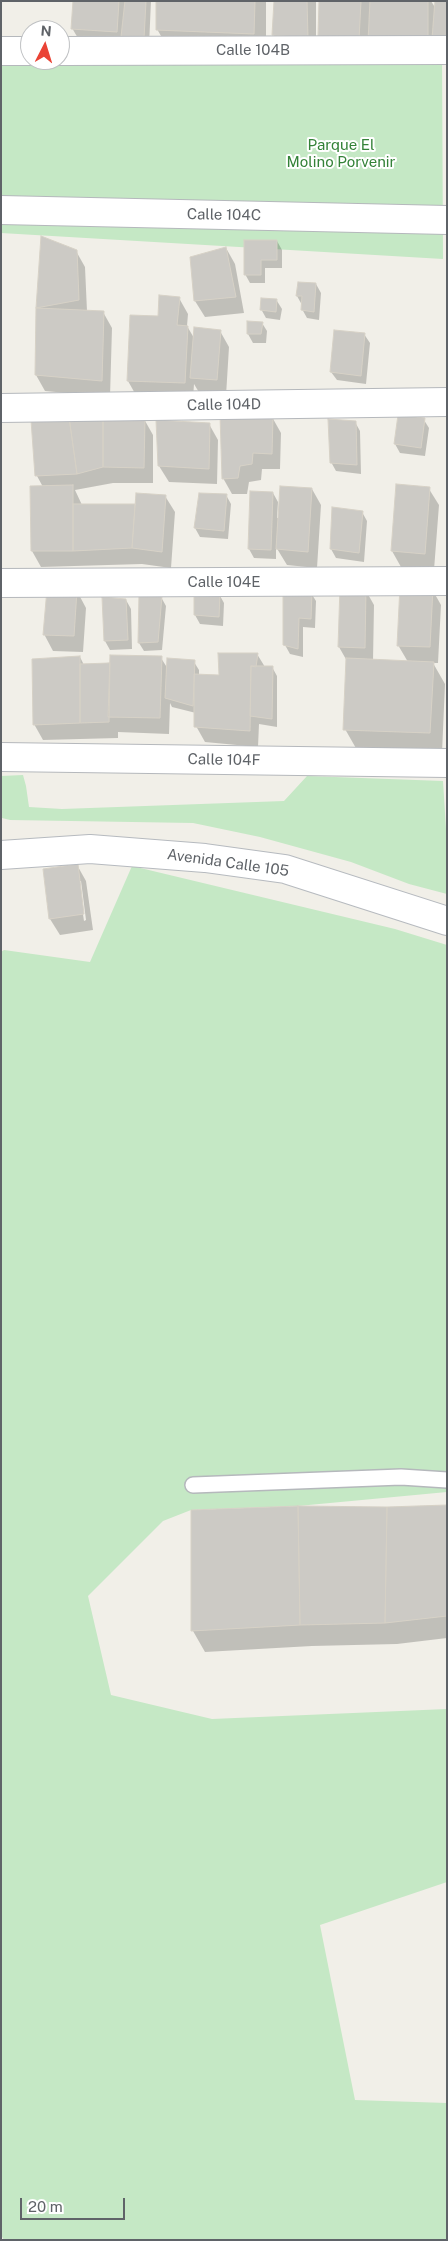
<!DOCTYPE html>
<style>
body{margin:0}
#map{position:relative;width:448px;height:2241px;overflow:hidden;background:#f1efe8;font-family:"Public Sans",sans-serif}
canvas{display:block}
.frame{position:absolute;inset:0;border:2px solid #5f6368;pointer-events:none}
.north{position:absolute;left:20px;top:20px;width:50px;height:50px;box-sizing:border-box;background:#fff;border:1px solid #bfc1c3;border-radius:50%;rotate:5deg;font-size:14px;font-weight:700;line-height:20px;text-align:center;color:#5f6368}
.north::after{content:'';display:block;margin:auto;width:18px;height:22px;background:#ea4335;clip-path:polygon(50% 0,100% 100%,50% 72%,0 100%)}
.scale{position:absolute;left:20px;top:2198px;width:105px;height:22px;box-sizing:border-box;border:2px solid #5f6368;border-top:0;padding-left:6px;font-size:15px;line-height:18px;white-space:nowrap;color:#5f6368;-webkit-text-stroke:4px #fff;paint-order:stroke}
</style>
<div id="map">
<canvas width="448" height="2241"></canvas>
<div class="frame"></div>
<div class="north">N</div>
<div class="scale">20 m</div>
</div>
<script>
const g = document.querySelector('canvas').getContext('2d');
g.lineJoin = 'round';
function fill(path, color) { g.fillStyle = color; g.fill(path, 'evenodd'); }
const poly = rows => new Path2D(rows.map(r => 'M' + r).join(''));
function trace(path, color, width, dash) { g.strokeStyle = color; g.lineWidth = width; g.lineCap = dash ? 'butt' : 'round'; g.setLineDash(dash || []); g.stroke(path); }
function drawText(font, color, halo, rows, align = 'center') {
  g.font = font + ' "Public Sans",sans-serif'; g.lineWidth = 4; g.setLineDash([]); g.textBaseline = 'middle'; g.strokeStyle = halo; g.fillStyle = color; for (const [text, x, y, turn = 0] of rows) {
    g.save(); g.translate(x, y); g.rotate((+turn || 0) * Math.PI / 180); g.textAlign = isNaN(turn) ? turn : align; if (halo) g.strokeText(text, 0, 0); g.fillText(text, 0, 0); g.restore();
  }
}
fill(poly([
 [1,51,30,60,442,54,443,259,1,233],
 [23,775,26,786,29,807,62,809,284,801,307,776,443,781,447,845,447,894,409,884,351,862,260,837,193,823,10,820,2,818,1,776],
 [132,866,395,929,447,945,447,1492,298,1506,191,1510,163,1521,88,1596,111,1695,212,1719,447,1709,447,1882,320,1925,355,2100,447,2103,447,2240,4,2240,1,2235,1,952,4,950,90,962]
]), '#c5e8c5');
fill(poly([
 [74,1,151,1,149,46,82,45,72,28],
 [157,1,266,1,266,54,169,50,157,29],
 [276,1,316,1,316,54,283,51,274,35],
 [321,1,431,1,436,9,447,55,329,51,319,35],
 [277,241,282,250,282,268,265,268,265,283,250,283,245,274],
 [226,248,235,264,244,313,205,317,195,301],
 [76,251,85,267,87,311,103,312,112,328,110,397,45,391,36,375,37,308],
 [299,283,316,284,321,293,319,320,307,318,302,309,302,305,297,296],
 [179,298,188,314,187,326,194,338,220,331,229,347,226,396,200,394,194,384,193,399,137,397,128,381],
 [277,301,282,309,280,320,266,318,261,309],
 [262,323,267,331,266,343,253,343,248,334],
 [364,334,370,343,366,384,337,380,331,372],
 [272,417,281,433,280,469,262,469,261,480,249,482,247,494,232,494,223,478],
 [144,419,153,435,153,483,113,483,75,490,82,505,136,505,165,496,175,512,171,568,142,564,41,567,32,551,43,487,37,476,32,421],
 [424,420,429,428,425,456,400,453,395,444],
 [355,422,360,431,361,474,336,471,331,462],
 [209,424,218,440,217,484,169,482,159,466],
 [312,489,321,505,317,568,287,565,276,547,276,559,254,558,249,549,251,492,273,493,278,502,277,518,279,518],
 [429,489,439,505,434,570,401,567,392,551],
 [226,495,231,504,228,539,200,537,195,528],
 [362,512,367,521,364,562,336,558,331,549],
 [365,589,374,605,373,661,408,662,398,645,432,589,441,605,438,663,433,663,445,684,442,753,357,750,345,729,347,661,339,647],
 [77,591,86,608,83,652,53,651,44,634],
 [311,593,316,601,315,628,303,627,303,657,290,654,285,645],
 [219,594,224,603,223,626,200,624,195,615],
 [161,597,166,606,162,650,144,651,139,643],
 [126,600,131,609,132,649,110,650,105,641],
 [257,654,265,667,272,667,277,676,277,727,259,724,258,747,205,742,196,726,196,713,172,707,170,703,169,734,118,732,118,738,43,740,34,724,80,657,84,665,161,658,168,669,194,662,199,670,199,675,221,676],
 [77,865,86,881,93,930,60,935,50,919],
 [78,881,81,881,86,920,84,921],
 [447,1506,447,1638,397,1644,312,1646,205,1652,193,1631,192,1511]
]), '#0003');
const building = poly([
 [73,1,119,1,117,32,71,29,73,1],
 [125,1,146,1,144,38,121,37,125,1],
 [156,1,255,1,254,34,156,30,156,1],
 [274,1,307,1,308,38,272,35,274,1],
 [319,1,361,1,359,39,318,36,319,1],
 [370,1,428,1,428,43,368,42,370,1],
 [435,1,447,1,447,39,432,39,435,1],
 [41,236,77,250,79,300,36,308,41,236],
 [244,240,277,240,277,260,261,260,261,275,244,275,244,240],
 [226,247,236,297,194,301,190,257,226,247],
 [298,282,316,283,314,312,301,310,302,296,296,296,298,282],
 [159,295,180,297,177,325,188,326,185,383,127,381,130,315,158,316,159,295],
 [261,298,277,299,276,312,260,310,261,298],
 [36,308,104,311,102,381,35,375,36,308],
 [247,321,263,322,261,334,247,334,247,321],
 [194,327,221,330,217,380,190,378,194,327],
 [334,330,365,333,361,376,330,372,334,330],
 [220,415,273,416,272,454,253,453,252,464,240,466,238,478,222,479,220,415],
 [398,415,425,418,421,448,394,444,398,415],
 [69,417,77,474,35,476,31,420,69,417],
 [69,417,103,417,103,467,77,474,69,417],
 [103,417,145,417,144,468,103,467,103,417],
 [328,419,356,421,357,465,330,463,328,419],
 [156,420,210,423,209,469,158,466,156,420],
 [396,484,430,487,425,554,391,551,396,484],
 [73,485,73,551,31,551,30,486,73,485],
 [280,486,312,488,308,552,276,549,280,486],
 [250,491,273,492,271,550,248,549,250,491],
 [136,493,166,495,162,552,132,548,136,493],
 [199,493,227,494,224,531,194,528,199,493],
 [73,504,135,504,132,548,73,551,73,504],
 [332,507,363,511,359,553,330,549,332,507],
 [400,586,433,587,430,647,397,646,400,586],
 [340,587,366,587,365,648,338,647,340,587],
 [47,589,77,590,74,636,43,635,47,589],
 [194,590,220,593,219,617,194,615,194,590],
 [283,591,312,591,311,619,299,618,298,649,283,645,283,591],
 [139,594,162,596,158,642,138,643,139,594],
 [102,597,126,599,128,640,104,641,102,597],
 [218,653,258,653,256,667,251,666,250,731,194,727,194,674,219,675,218,653],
 [110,655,162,656,160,718,108,717,110,655],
 [80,656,80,723,33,725,32,659,80,656],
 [167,658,195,660,193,706,165,698,167,658],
 [346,658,434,662,430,733,343,730,346,658],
 [110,663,109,722,80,723,80,664,110,663],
 [251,666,273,666,272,719,250,716,251,666],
 [78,864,84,914,49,919,43,869,78,864],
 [447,1505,447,1616,385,1623,387,1507,447,1505],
 [298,1506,300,1625,191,1631,191,1510,298,1506],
 [298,1506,387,1507,385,1623,300,1625,298,1506]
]);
fill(building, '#cccac5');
trace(building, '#d6d1c6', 1);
const service = poly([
 [193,1485,401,1477,447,1480]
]);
const minor = poly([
 [1,51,30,51],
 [60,51,447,50],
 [1,210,447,220],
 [1,408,447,402],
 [1,583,447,581],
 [1,757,447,763]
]);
const secondary = poly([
 [1,855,90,849,205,858,285,869,447,921]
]);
trace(service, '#b5b8bc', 18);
trace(minor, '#b5b8bc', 30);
trace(secondary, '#b6babf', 30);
trace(service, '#fff', 15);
trace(minor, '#fff', 28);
trace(secondary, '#fff', 28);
drawText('15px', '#5f6368', '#fff', [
 ["Calle 104B",253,50],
 ["Calle 104C",224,215,1],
 ["Calle 104D",224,405,-1],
 ["Calle 104E",224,582],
 ["Calle 104F",224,760,1],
 ["Avenida Calle 105",228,863,8]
]);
drawText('15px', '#348238', '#fff', [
 ["Parque El",341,145],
 ["Molino Porvenir",341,162]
]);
</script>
